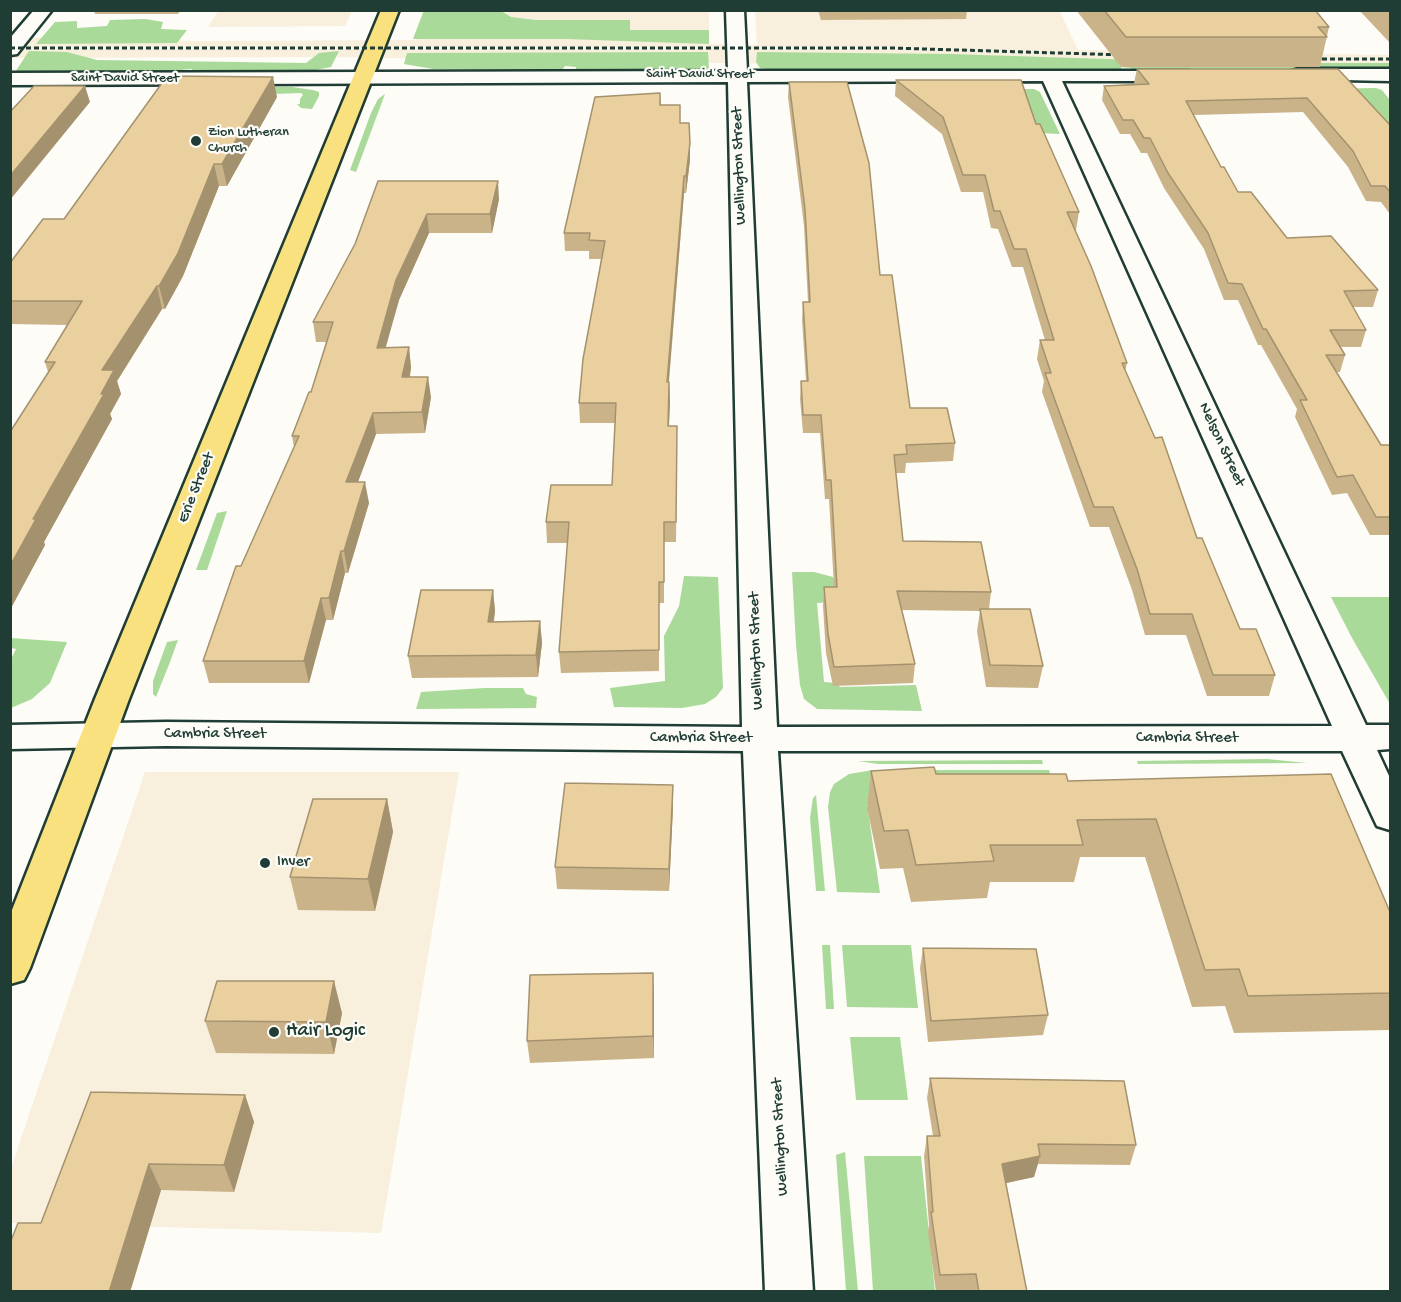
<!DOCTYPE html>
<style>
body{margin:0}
#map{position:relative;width:1401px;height:1302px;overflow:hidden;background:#fdfcf7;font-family:"Gochi Hand",sans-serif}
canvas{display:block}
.frame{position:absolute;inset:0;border:12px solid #1f3d34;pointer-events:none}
</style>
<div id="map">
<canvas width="1401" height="1302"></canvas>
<div class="frame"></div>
</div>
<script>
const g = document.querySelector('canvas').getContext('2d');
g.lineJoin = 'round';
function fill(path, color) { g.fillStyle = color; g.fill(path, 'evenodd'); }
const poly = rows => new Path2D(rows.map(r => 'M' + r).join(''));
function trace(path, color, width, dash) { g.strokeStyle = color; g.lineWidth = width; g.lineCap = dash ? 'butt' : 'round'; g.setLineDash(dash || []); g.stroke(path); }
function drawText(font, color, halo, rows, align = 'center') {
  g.font = font + ' "Gochi Hand",sans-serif'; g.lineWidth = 4.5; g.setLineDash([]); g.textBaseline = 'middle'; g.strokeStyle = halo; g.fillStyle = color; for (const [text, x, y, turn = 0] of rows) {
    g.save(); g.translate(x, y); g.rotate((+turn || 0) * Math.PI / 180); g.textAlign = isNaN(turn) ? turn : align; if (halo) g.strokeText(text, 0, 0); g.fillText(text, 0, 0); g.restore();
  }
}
fill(poly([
 [219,10,352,10,352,11,345,26,208,27],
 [427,10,709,11,709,44,757,45,755,11,1059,10,1078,50,1390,55,1390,68,788,64,326,57,11,58,11,37,200,41,417,40],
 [145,772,459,772,381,1233,11,1223,11,1168]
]), '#f8efdd');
fill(poly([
 [424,10,501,11,511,17,535,20,630,20,630,30,709,30,709,44,566,39,413,39],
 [146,19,163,22,161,29,187,30,177,43,36,44,55,22,77,21,77,28,107,26,110,20],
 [29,51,67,52,97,60,306,63,319,53,339,51,331,67,306,72,191,72,192,69,180,70,180,73,15,72],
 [708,52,709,68,698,70,576,70,576,67,565,66,562,70,433,69,404,64,407,53],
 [757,52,950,54,1233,63,1390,63,1390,71,1134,71,1131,68,1121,67,1122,71,775,70,760,68,756,62],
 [183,87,292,87,313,90,319,92,319,96,312,109,301,108,297,104,300,104,300,99,303,95,301,93,217,96],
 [1376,88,1382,90,1390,100,1390,128,1301,89],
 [988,89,1034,89,1040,92,1060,134,1039,133],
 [385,94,356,172,350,170,371,113,378,99],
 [227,511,207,570,196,570,217,513],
 [792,572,814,572,833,577,838,588,838,602,817,603,824,682,837,683,840,687,916,685,922,711,817,709,804,699,800,685,796,645],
 [684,576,718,577,723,688,716,697,705,704,682,708,614,707,610,688,665,681,664,636,679,606],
 [1331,597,1390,597,1390,704,1352,638],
 [11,638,67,642,50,683,32,699,11,708,11,659,16,649,11,648],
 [178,640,170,662,156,697,153,694,153,681,167,642],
 [484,688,523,688,526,694,537,697,536,708,416,709,421,692],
 [1267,759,1307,763,1138,764,1137,761],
 [1042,760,1043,764,878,764,858,761],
 [873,770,1049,770,1058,805,867,804,880,893,837,892,828,807,830,792,834,784,849,774],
 [816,795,825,891,816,891,810,818,813,798],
 [822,945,830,945,834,1009,826,1009],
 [842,945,911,945,918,1008,847,1007],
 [850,1037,900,1037,908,1100,856,1100],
 [845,1152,858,1291,846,1291,836,1155],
 [864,1156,921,1156,935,1291,873,1291]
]), '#aada9a');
const minor = poly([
 [34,10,52,10,17,54,10,55,10,38,34,10],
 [726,10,744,10,747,71,1189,71,1192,75,1189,79,1182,81,1062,81,1366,725,1390,725,1390,749,1377,750,1390,778,1390,830,1377,826,1342,751,778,751,813,1292,765,1292,743,751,166,746,10,749,10,725,166,722,742,727,728,82,10,85,10,73,728,71,726,10],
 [1043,81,1332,726,777,727,747,82,1043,81],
 [1299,69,1390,69,1390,81,1292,79,1289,75,1292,71,1299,69]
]);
const major = poly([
 [381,10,399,10,129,699,30,968,24,980,10,984,10,915,95,699,381,10]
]);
trace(minor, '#1f3d34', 5);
trace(major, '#1f3d34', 5);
fill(minor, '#fdfcf7');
fill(major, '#fae180');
trace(poly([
 [10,48,891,48,1126,55],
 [1306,59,1390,59]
]), '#1f3d34', 3, [5, 3]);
fill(poly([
 [94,10,181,10,178,14,95,14],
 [818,10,967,10,966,19,821,20],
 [1076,10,1315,10,1329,27,1320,67,1121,67],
 [1359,10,1390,10,1390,43],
 [1137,69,1338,69,1390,125,1390,214,1381,202,1366,201,1348,167,1303,112,1194,115,1221,167,1238,192,1287,238,1378,290,1373,307,1353,307,1366,330,1361,347,1340,347,1345,355,1340,372,1336,372,1381,445,1390,445,1390,535,1370,535,1347,493,1332,495,1295,417,1297,409,1261,345,1258,345,1238,300,1224,300,1204,249,1164,188,1147,153,1141,153,1130,134,1120,134,1102,100,1104,86,1135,84,1134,83],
 [896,80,1036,124,1079,212,1076,230,1075,230,1127,363,1125,372,1197,538,1240,629,1275,675,1269,696,1207,696,1186,635,1145,635,1132,590,1109,527,1090,527,1042,392,1044,381,1037,359,1040,340,1045,340,1023,267,1012,267,998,229,991,228,983,192,961,192,942,134,895,96],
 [789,82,880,275,910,408,955,443,953,461,906,463,905,473,896,473,903,541,991,592,989,609,1043,666,1038,688,986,687,977,631,980,611,902,610,915,664,913,683,833,686,826,653,823,606,824,587,834,587,829,499,825,499,820,433,803,433,800,399,801,381,806,381,802,320,803,302,808,302,804,226,788,97],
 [660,93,661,105,680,123,690,160,686,193,684,193,669,382,670,402,669,426,677,446,676,542,664,542,664,603,659,603,659,671,561,673,559,652,568,543,547,543,546,522,612,485,615,423,580,423,579,403,601,259,589,259,589,251,565,251,564,233],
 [277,97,227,186,219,186,183,276,165,309,162,309,117,381,121,394,110,414,112,419,44,542,45,545,10,610,48,372,45,362,68,325,10,324,10,263,64,219],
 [378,181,499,199,492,233,429,233,399,300,385,348,409,347,411,368,410,377,431,397,425,433,376,434,358,482,369,503,348,573,345,573,333,620,326,620,309,683,209,683,203,661,241,566,294,447,292,436,311,392,326,342,316,342,313,322,355,244],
 [493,590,495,611,494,622,540,621,542,643,538,677,412,678,408,656],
 [871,771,1068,781,1390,912,1390,1030,1234,1033,1225,1006,1192,1007,1145,857,1080,857,1074,882,990,882,987,898,911,902,903,868,880,869,867,808],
 [673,785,673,807,669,891,557,889,555,867],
 [387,799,393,832,375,911,298,910,290,877],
 [923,948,1048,1015,1043,1035,928,1042,920,968],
 [654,995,654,1058,530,1063,527,1041],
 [342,1013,334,1054,216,1053,205,1021],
 [930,1078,1136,1145,1130,1165,1038,1164,1034,1177,1006,1183,1027,1292,936,1292,928,1232,929,1225,924,1156,927,1136,933,1136,927,1098],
 [245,1095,254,1122,234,1192,161,1190,130,1292,10,1292,41,1223]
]), '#cab389');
fill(poly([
 [273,77,277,97,227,186,222,164],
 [85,86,90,102,10,200,10,176],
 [690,143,690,160,686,193,686,176],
 [214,164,219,186,183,276,165,309,159,286],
 [684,176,684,193,667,402,667,382],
 [498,181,499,199,492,233,490,214],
 [427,214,429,233,399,300,380,368,377,348,396,280],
 [157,286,162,309,117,381,121,394,110,414,112,419,44,542,45,545,10,610,10,566,33,519,101,394,102,370],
 [409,347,411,368,405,397,402,377],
 [428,377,431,397,425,433,422,412],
 [669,382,670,402,668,446,668,426],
 [373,413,376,434,350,503,346,482],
 [365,482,369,503,348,573,344,551],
 [341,551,345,573,333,620,329,598],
 [493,590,495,611,490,644,488,622],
 [321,598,326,620,309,683,304,661],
 [540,621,542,643,538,677,536,655],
 [673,785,673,807,669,891,669,869],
 [387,799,393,832,375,911,368,879],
 [653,973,654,995,654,1058,653,1036],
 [334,981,342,1013,334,1054,326,1022],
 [245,1095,254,1122,234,1192,224,1165],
 [1040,1156,1034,1177,997,1185,1002,1164],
 [149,1164,161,1190,130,1292,109,1292]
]), '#a4926f');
const building = poly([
 [1104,10,1315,10,1329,27,1318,27,1327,37,1126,37,1104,10],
 [1137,69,1338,69,1390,125,1390,192,1385,186,1371,186,1353,151,1307,98,1186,101,1221,167,1224,167,1238,192,1251,192,1287,238,1331,236,1378,290,1344,291,1366,330,1330,330,1345,355,1326,355,1381,445,1390,445,1390,517,1376,517,1353,475,1337,477,1300,400,1307,400,1266,329,1263,329,1242,284,1228,283,1208,233,1168,173,1150,138,1144,138,1133,120,1123,120,1104,86,1149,84,1137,69],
 [167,76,273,77,222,164,214,164,178,253,159,286,157,286,102,370,114,370,101,394,104,394,33,519,36,519,10,566,10,432,55,362,45,362,82,301,10,301,10,263,43,219,64,219,167,76],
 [896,80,1021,80,1036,124,1040,124,1079,212,1067,212,1091,266,1127,363,1122,363,1155,438,1162,437,1197,538,1202,538,1240,629,1256,629,1275,675,1213,675,1192,614,1150,614,1137,569,1113,507,1094,507,1045,373,1051,373,1040,340,1054,340,1026,249,1014,249,1000,211,994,211,985,175,963,175,943,117,896,80],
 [789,82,847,82,869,163,880,275,892,275,910,408,947,408,955,443,906,445,907,454,894,455,903,541,981,542,991,592,897,591,915,664,834,667,828,634,824,587,837,587,831,480,826,480,821,415,803,415,801,381,808,381,803,302,810,302,805,209,789,82],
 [34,86,85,86,10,176,10,112,34,86],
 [660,93,660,105,680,105,680,123,689,123,690,143,686,176,684,176,667,382,669,382,668,426,677,426,676,522,664,522,664,582,659,582,659,650,559,652,569,522,546,522,551,485,612,485,616,403,579,403,583,359,605,241,589,240,590,233,564,233,595,97,660,93],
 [378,181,498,181,490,214,427,214,396,280,377,348,409,347,402,377,428,377,422,412,373,413,346,482,365,482,344,551,341,551,329,598,321,598,304,661,203,661,236,566,241,566,299,436,292,436,309,392,311,392,333,322,313,322,355,244,378,181],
 [421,590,493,590,488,622,540,621,536,655,408,656,421,590],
 [980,609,1030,609,1043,666,990,665,980,609],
 [934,767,936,774,1066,774,1068,781,1331,774,1390,912,1390,993,1248,996,1239,969,1205,970,1156,819,1077,820,1083,845,990,845,994,861,916,865,908,830,884,831,871,771,934,767],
 [565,783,673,785,669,869,555,867,565,783],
 [313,799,387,799,368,879,290,877,313,799],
 [923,948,1036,949,1048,1015,931,1021,923,948],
 [653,973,653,1036,527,1041,530,975,653,973],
 [217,981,334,981,326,1022,205,1021,217,981],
 [930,1078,1124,1081,1136,1145,1038,1144,1040,1156,1002,1164,1027,1292,979,1292,976,1274,940,1275,931,1212,933,1212,927,1136,940,1136,930,1078],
 [91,1092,245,1095,224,1165,149,1164,109,1292,10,1292,10,1243,18,1223,41,1223,91,1092]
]);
fill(building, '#ebd09f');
trace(building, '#a4926f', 1.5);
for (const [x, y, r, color] of [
 [196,141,6,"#1f3d34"],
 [265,863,6,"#1f3d34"],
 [274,1032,6,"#1f3d34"]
]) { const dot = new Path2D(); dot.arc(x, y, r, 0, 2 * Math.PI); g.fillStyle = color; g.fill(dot); trace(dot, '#fdfcf7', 2); }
drawText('14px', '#1f3d34', '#fdfcf7', [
 ["Saint David Street",700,75],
 ["Saint David Street",125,79]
]);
drawText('14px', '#1f3d34', '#fdfcf7', [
 ["Zion Lutheran",208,133],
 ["Church",208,149]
], 'left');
drawText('16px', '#1f3d34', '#fdfcf7', [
 ["Wellington Street",740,166,-92],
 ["Nelson Street",1221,445,65],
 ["Erie Street",197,488,-68],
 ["Wellington Street",757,651,-92],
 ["Cambria Street",215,735],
 ["Cambria Street",701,739],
 ["Cambria Street",1187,739],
 ["Wellington Street",781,1137,-93]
]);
drawText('16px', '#1f3d34', '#fdfcf7', [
 ["Inver",277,863]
], 'left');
drawText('20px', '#1f3d34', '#fdfcf7', [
 ["Hair Logic",286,1032]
], 'left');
</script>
